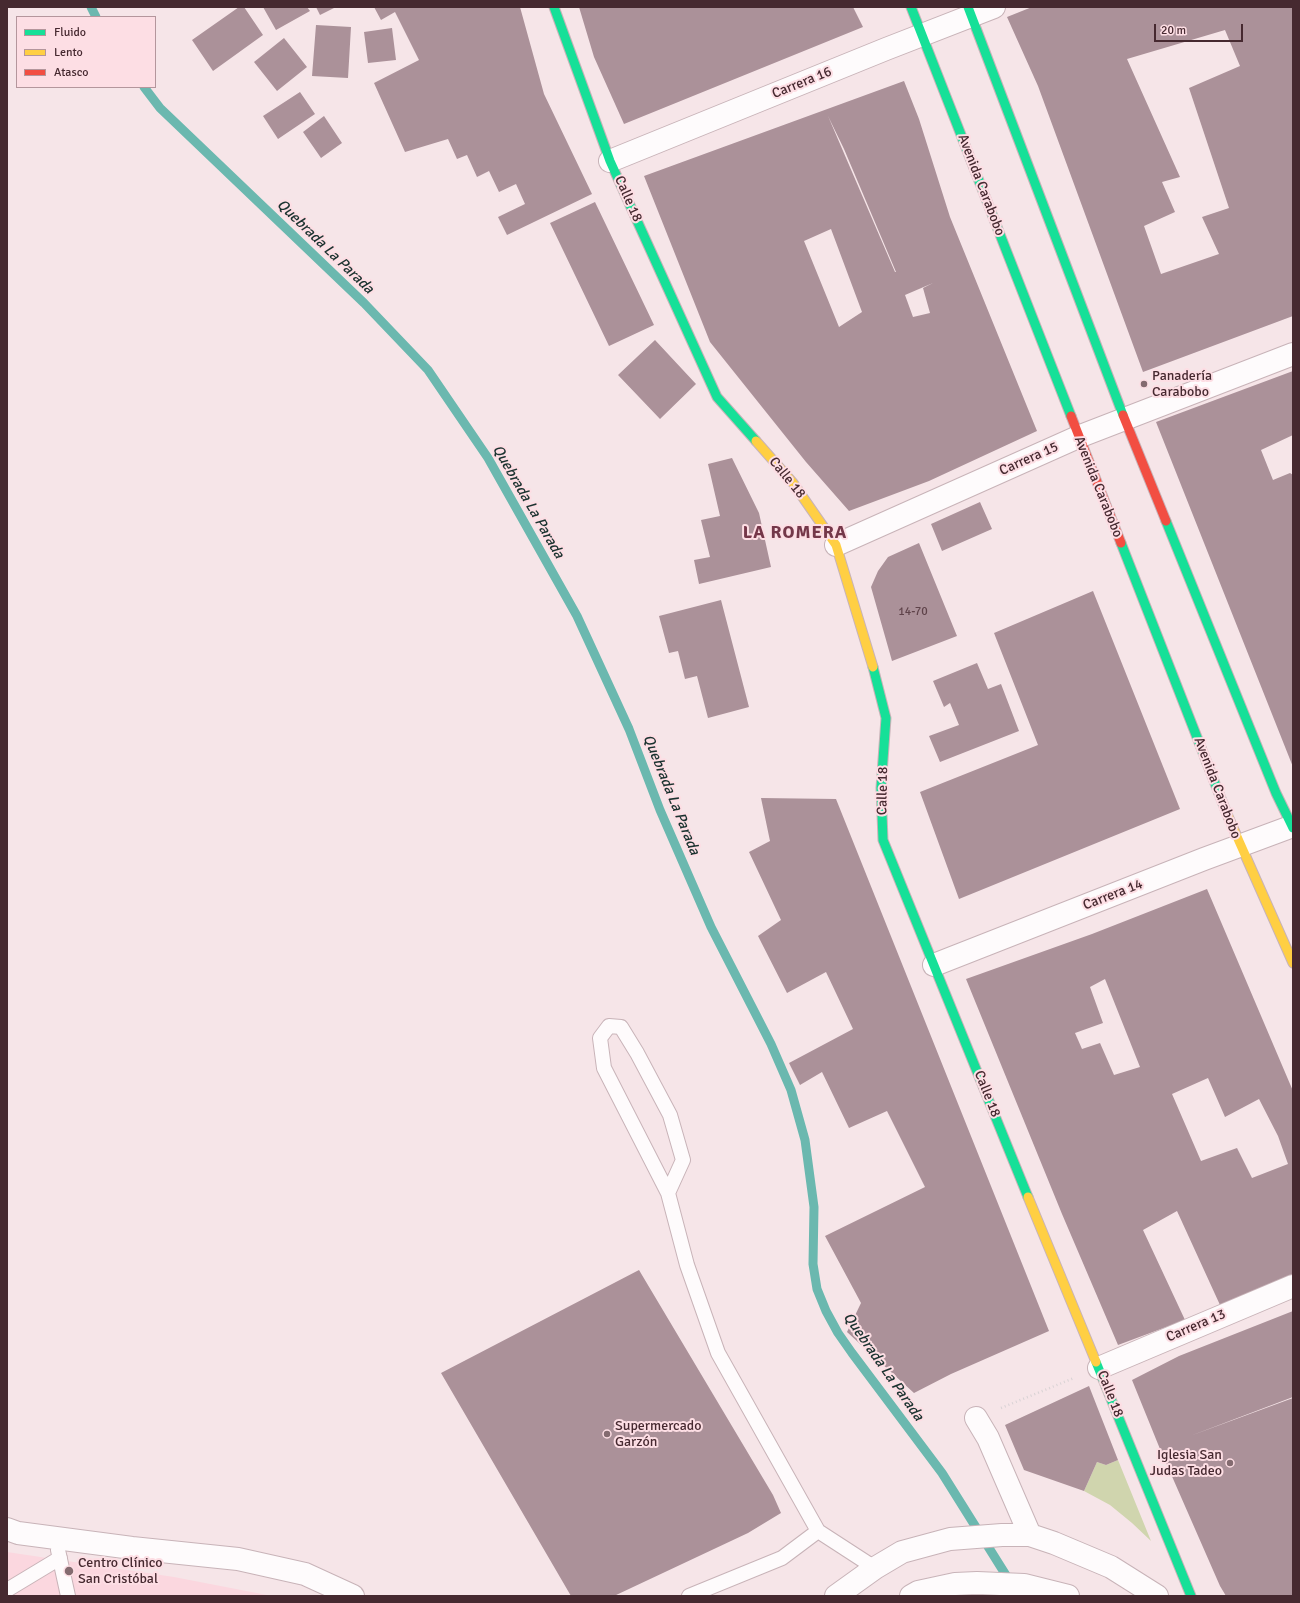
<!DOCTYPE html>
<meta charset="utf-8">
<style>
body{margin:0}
#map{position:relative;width:1300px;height:1603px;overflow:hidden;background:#f6e5e8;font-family:Signika,sans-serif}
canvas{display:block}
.frame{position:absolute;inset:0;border:8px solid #462930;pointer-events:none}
.legend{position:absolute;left:16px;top:16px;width:140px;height:72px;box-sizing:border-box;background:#fddee4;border:1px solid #b4969c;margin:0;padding:5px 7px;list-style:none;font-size:12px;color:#462930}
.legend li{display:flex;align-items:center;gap:8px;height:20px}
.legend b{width:20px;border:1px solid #b4969c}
.scale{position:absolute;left:1154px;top:24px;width:89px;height:18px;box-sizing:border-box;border:2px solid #462930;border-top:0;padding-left:5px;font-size:12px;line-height:14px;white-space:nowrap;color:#462930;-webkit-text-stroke:3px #fddee4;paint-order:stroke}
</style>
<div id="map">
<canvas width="1300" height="1603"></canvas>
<div class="frame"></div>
<ul class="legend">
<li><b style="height:5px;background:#16e098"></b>Fluido</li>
<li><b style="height:5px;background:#ffcf43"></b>Lento</li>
<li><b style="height:5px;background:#f24e42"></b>Atasco</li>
</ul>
<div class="scale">20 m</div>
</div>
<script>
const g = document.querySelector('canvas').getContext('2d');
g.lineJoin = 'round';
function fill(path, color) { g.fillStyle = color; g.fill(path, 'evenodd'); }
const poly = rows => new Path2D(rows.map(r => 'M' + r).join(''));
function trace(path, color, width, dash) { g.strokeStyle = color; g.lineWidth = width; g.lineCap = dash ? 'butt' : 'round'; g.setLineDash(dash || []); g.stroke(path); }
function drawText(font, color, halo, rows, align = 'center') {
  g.font = font + ' Signika,sans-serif'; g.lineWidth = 4; g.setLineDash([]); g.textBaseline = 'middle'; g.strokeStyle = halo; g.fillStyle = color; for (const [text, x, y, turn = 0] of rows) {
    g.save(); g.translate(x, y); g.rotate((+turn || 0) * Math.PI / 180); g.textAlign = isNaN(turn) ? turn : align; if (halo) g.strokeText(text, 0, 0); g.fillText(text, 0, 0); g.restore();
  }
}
fill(poly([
 [7,1552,174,1577,272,1596,7,1596]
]), '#fbd7df');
fill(poly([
 [1118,1460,1151,1541,1132,1523,1110,1505,1084,1491,1097,1462,1106,1465]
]), '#d0d5ae');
trace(poly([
 [91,7,96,17],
 [144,87,160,108,364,303,428,370,488,458,577,616,629,729,660,810,711,927,771,1044,791,1090,805,1140,814,1207,813,1264,817,1289,826,1311,838,1333,852,1353,942,1473,1019,1596]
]), '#6bb8af', 9);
fill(poly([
 [239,7,244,7,263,35,213,71,192,40],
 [263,7,307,7,310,11,276,30],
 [316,7,336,7,320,15],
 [374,7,520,7,544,94,592,194,507,235,498,217,525,204,516,184,499,192,489,171,477,177,467,155,457,159,448,139,405,152,374,83,419,60,395,12,381,20],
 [579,7,853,7,863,27,624,124,594,57],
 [1032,7,1293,7,1293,316,1143,372,1038,86,1007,17],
 [1225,30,1240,66,1189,88,1229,208,1202,217,1219,254,1161,274,1144,226,1175,212,1162,182,1180,177,1127,59],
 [316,25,351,27,348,78,312,76],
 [392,28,396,60,368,63,364,32],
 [284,38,307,67,277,91,254,62],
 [904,81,919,119,950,217,1037,431,929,481,849,511,806,462,710,342,644,176],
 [828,116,844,149,896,272,895,272],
 [831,229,862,312,839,327,804,241],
 [933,283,923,288,930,313,913,317,905,295],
 [300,92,315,114,278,139,263,116],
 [324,116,342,143,321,158,303,132],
 [595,202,654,325,609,346,550,223],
 [655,340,696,384,660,419,618,375],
 [1293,371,1293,435,1261,450,1273,480,1290,473,1293,475,1293,767,1156,422],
 [732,458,759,513,771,567,699,584,694,560,710,557,701,520,720,516,708,464],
 [980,502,992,529,942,551,931,524],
 [919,543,957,636,892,661,871,587,878,571,888,557],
 [1093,591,1180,809,959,899,920,792,1038,745,994,633],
 [721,600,749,707,708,718,697,676,685,679,678,651,669,653,659,616],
 [977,663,988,689,1001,684,1019,731,940,762,929,736,959,725,950,703,944,707,933,681],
 [761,798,836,799,1049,1331,951,1374,914,1393,847,1332,861,1303,825,1236,925,1187,887,1111,849,1128,822,1072,800,1085,789,1063,853,1029,826,972,787,993,758,936,781,920,749,852,770,841],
 [1207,889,1293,1091,1293,1274,1220,1305,1177,1211,1143,1230,1185,1320,1118,1345,1062,1214,966,979,1092,934],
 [1105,979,1140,1067,1114,1075,1100,1043,1082,1049,1075,1033,1103,1023,1090,987],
 [1208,1078,1225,1117,1259,1099,1278,1136,1288,1164,1252,1178,1237,1148,1201,1161,1172,1094],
 [639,1270,773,1495,781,1513,748,1533,614,1596,571,1596,441,1373],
 [1293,1311,1293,1397,1190,1436,1293,1398,1293,1596,1226,1596,1220,1586,1160,1449,1132,1380,1179,1356],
 [1089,1386,1118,1460,1106,1465,1097,1462,1084,1491,1024,1470,1005,1425]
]), '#ab9199');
const lane = poly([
 [668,1193,683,1160,670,1115,637,1053,621,1027,609,1026,600,1038,604,1068,668,1193,687,1265,718,1353,818,1531,875,1568],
 [58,1550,68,1596],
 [7,1590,60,1558],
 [689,1596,782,1558,818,1531]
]);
const street = poly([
 [610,161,886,49,994,7],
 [836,545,1078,437,1293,354],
 [934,965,1204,859,1293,826],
 [1099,1368,1293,1286],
 [976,1418,988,1438,1030,1535],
 [7,1529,18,1533,132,1548,238,1559,305,1574,353,1596],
 [836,1596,875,1568,902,1552,950,1539,1002,1535,1030,1535,1054,1543,1111,1567,1157,1596],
 [911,1596,918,1592,955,1584,977,1583,1024,1585,1068,1596]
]);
const fast = poly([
 [554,7,610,161,717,397,756,441],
 [911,7,1071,416],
 [968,7,1123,415],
 [1166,521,1276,793,1293,828],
 [1121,543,1227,814],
 [873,667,886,718,881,788,883,840,1028,1197],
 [1096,1362,1191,1596]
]);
const slow = poly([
 [756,441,793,483,836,545,873,667],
 [1227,814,1293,963],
 [1028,1197,1096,1362]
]);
const jam = poly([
 [1123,415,1166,521],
 [1071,416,1121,543]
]);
trace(lane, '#c8b3b8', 16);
trace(street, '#c8b3b8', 24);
trace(fast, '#c8b3b8', 11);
trace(slow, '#c8b3b8', 11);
trace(jam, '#c8b3b8', 11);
trace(poly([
 [1001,1408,1074,1378]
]), '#d8d2d4', 2.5, [1, 3]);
trace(lane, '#fefbfc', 14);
trace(street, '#fefbfc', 22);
trace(fast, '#16e098', 9);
trace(slow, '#ffcf43', 9);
trace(jam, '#f24e42', 9);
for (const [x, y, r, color] of [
 [1144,384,4,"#846b70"],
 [607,1434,4,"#846b70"],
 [1230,1463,4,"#846b70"],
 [69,1571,5,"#846b70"]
]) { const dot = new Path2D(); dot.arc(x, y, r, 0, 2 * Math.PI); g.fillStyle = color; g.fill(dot); trace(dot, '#fddee4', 1.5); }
drawText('12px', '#5f434a', null, [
 ["14-70",913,612]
]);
drawText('14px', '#462930', '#fddee4', [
 ["Carrera 16",802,83,-22],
 ["Avenida Carabobo",981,185,69],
 ["Calle 18",628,199,66],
 ["Carrera 15",1029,459,-24],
 ["Calle 18",787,478,51],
 ["Avenida Carabobo",1098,487,68],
 ["Avenida Carabobo",1217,788,69],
 ["Calle 18",883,791,-89],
 ["Carrera 14",1113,895,-21],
 ["Calle 18",987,1094,68],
 ["Carrera 13",1196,1326,-23],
 ["Calle 18",1110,1394,68]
]);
drawText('14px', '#462930', '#fddee4', [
 ["Panadería",1152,376],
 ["Carabobo",1152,392],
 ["Supermercado",615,1426],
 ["Garzón",615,1442],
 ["Iglesia San",1222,1455,"right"],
 ["Judas Tadeo",1222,1471,"right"],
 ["Centro Clínico",78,1563],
 ["San Cristóbal",78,1579]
], 'left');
drawText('italic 15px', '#1a322f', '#fddee4', [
 ["Quebrada La Parada",325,247,44],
 ["Quebrada La Parada",528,502,60],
 ["Quebrada La Parada",671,795,68],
 ["Quebrada La Parada",883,1367,55]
]);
g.letterSpacing = '1px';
drawText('bold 18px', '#753749', '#fddee4', [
 ["LA ROMERA",795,533]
]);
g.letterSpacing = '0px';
</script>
